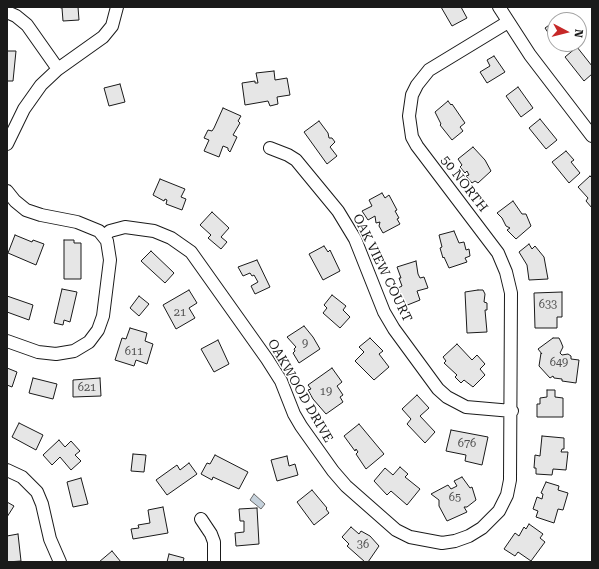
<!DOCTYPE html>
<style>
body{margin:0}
#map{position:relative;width:599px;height:569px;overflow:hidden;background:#fff;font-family:"Roboto Serif",serif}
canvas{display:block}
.frame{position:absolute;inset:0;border:8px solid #1a1a1a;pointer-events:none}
.north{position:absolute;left:547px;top:12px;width:40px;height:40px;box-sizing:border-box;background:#fff;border:1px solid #a3a3a3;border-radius:50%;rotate:97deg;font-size:11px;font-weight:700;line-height:16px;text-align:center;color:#1a1a1a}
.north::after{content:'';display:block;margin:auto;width:14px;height:18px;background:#c62828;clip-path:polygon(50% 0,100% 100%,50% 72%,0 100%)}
</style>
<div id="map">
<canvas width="599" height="569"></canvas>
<div class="frame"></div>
<div class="north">N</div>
</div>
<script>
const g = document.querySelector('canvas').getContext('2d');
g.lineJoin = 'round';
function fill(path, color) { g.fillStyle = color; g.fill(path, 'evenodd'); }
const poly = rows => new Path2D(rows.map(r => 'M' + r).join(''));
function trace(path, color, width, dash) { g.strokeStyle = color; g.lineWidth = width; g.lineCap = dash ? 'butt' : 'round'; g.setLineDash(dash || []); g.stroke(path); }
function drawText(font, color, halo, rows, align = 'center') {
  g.font = font + ' "Roboto Serif",serif'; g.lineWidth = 3; g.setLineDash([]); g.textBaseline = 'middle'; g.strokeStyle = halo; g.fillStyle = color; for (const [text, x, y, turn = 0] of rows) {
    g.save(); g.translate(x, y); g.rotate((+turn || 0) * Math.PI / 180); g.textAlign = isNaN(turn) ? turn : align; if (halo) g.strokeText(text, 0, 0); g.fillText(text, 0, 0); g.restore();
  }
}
const water = poly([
 [254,494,265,504,261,509,250,500,254,494]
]);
fill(water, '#c6d2dc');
trace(water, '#6a6a6a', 1);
const building = poly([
 [57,7,78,7,79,20,63,21,62,8,57,7],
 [441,7,461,7,467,18,452,26,441,7],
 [555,21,555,43,545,28,555,21],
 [577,47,592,66,592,74,584,81,565,57,577,47],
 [7,51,16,51,13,81,7,81,7,51],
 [494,56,505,72,487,83,480,72,490,66,487,60,494,56],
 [274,71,275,80,287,78,290,95,277,97,278,104,270,106,268,101,245,105,242,83,255,81,255,83,258,83,256,73,274,71],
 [120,84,125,102,109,106,104,88,120,84],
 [518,87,533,108,521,117,506,96,518,87],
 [448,101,451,105,452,104,465,123,460,127,463,131,452,140,440,125,441,124,435,112,448,101],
 [223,108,241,116,238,121,240,123,233,135,237,137,230,152,228,150,228,148,223,146,219,157,204,151,209,140,204,138,208,130,212,131,214,128,223,108],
 [540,119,557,140,546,149,529,128,540,119],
 [319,121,328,133,329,138,332,138,335,142,330,147,337,156,327,164,304,132,319,121],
 [473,147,485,160,491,171,478,183,475,181,472,183,466,176,469,175,467,171,465,173,460,167,462,165,458,159,473,147],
 [566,151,574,160,571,162,580,173,569,183,552,162,566,151],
 [590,176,592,178,592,208,586,201,588,198,578,187,590,176],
 [160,179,185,189,181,197,186,199,182,210,166,204,167,200,165,199,164,201,153,195,160,179],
 [382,193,385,198,389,195,397,210,395,211,399,218,397,219,400,224,383,233,379,226,380,222,376,223,375,216,368,220,362,211,372,206,369,200,382,193],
 [513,201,522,214,526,214,531,226,516,239,507,230,510,228,506,226,502,218,497,213,513,201],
 [212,212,229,228,221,237,227,242,221,249,208,238,211,235,200,225,212,212],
 [454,231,459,243,464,242,466,250,469,249,470,256,465,258,467,262,449,268,444,257,443,258,440,248,442,247,439,235,454,231],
 [15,235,32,242,33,240,44,244,36,265,8,253,15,235],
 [64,240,74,240,74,243,81,243,81,279,64,279,64,240],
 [529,244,532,249,535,246,544,257,548,279,529,280,527,265,519,252,529,244],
 [324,246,328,252,330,250,340,271,323,280,309,254,324,246],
 [151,251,174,273,165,283,141,261,151,251],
 [257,260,270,287,255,294,251,286,258,282,254,275,252,276,250,273,243,276,238,267,257,260],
 [416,261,418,274,420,278,424,277,428,288,417,291,420,300,405,306,398,288,402,286,399,278,401,278,397,267,416,261],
 [62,289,77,292,70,322,64,320,63,325,54,323,62,289],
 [189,290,197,303,189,308,195,318,176,329,163,305,189,290],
 [478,290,483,290,485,294,484,302,487,303,487,310,485,310,487,332,467,333,465,292,478,290],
 [562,292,562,317,557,317,557,328,535,328,534,293,562,292],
 [332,295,346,306,343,310,350,317,340,328,323,313,327,308,324,305,332,295],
 [7,296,33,305,29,320,7,312,7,296],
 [139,296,149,304,139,316,130,308,139,296],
 [304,326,313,337,320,349,299,363,293,353,295,351,294,349,296,347,287,337,304,326],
 [130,328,147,333,145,341,153,344,147,364,136,360,134,366,115,360,122,338,126,339,130,328],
 [370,338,383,351,379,354,389,367,374,380,355,361,364,352,359,347,370,338],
 [553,338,559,338,561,342,563,347,560,353,562,355,568,354,571,356,571,359,579,360,576,383,562,381,562,379,554,378,553,376,550,378,539,366,541,353,542,354,538,349,553,338],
 [218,340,229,364,214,372,201,349,218,340],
 [457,344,472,360,477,355,485,364,480,369,485,375,473,387,464,380,461,383,455,377,457,375,444,363,446,361,443,357,457,344],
 [7,368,17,372,12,387,7,385,7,368],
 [332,368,342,382,337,386,343,395,340,397,343,402,326,414,313,399,308,390,311,389,308,385,332,368],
 [33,378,57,384,53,399,29,393,33,378],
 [100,378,101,396,73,397,73,380,100,378],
 [547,390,555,390,555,397,563,398,563,417,537,417,537,404,540,404,540,398,547,397,547,390],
 [417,395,429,408,420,416,435,432,425,443,407,424,411,419,402,409,417,395],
 [19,423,43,435,36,450,12,437,19,423],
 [359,424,384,454,366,469,356,454,358,452,356,449,355,451,344,436,359,424],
 [451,430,488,437,482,465,465,461,466,455,446,451,451,430],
 [542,436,564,438,564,449,562,449,561,452,568,452,566,470,553,469,552,475,536,474,536,468,534,468,535,455,540,456,542,436],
 [59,440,65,447,71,441,80,451,75,455,81,461,71,470,60,457,52,465,43,455,59,440],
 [133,454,146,455,144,472,131,471,133,454],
 [215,455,248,472,239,489,213,477,212,480,201,474,207,463,210,464,215,455],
 [287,456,289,466,295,464,298,475,277,481,271,460,287,456],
 [189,463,197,474,167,495,156,480,177,465,180,470,189,463],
 [400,467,408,474,405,477,420,489,407,505,391,491,387,495,374,481,385,468,393,475,400,467],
 [462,477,470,488,472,487,476,500,467,507,464,507,467,512,447,521,439,506,439,500,431,494,448,485,451,489,457,486,454,481,462,477],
 [81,478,88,504,73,507,67,482,81,478],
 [546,482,559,486,558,490,568,493,563,510,558,509,554,523,536,517,538,511,533,509,537,497,542,499,543,494,541,493,546,482],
 [312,490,327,508,326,509,329,513,314,525,297,502,312,490],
 [7,502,14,506,7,517,7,502],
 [163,507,168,533,133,539,131,529,139,528,138,525,150,523,148,510,163,507],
 [257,508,259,544,236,546,235,533,244,532,244,521,240,521,239,509,257,508],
 [529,524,543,534,540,538,545,542,531,561,518,552,515,556,504,549,515,533,519,536,524,527,526,529,529,524],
 [351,527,359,534,361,531,370,536,379,546,368,562,365,562,347,546,349,544,342,537,351,527],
 [18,534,21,561,7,562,7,536,18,534],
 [112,551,121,562,99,562,112,551],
 [169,554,184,558,183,562,167,562,169,554]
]);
fill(building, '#e6e6e6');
trace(building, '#1a1a1a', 1);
const minor = poly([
 [499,7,530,55,592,136],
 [7,12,16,16,27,25,58,69],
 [7,144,24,109,41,85,58,69,103,37,112,26,117,7],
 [270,148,288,155,296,160,338,211,355,239,384,312,394,329,438,389,447,397,466,407,512,411],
 [7,191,15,201,26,210,41,215,77,222,99,231,107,241,110,260,103,316,98,330,89,342,74,351,56,354,38,352,7,341],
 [104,236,110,231,125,227,154,231,171,238,191,252,267,359,281,381,294,414,301,426,333,471,346,486,396,530,410,537,442,543,455,541,469,536,482,528,499,511,507,495,510,480,511,293,506,272,498,253,417,146,412,137,409,116,412,95,417,85,429,70,508,22],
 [7,470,22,477,37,492,42,504,50,539,60,562],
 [201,519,211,534,214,542,214,562]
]);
trace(minor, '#1a1a1a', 14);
trace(minor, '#fff', 12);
drawText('11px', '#4d4d4d', null, [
 ["633",548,305],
 ["21",180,313],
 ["9",305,344],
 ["611",134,352],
 ["649",559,363],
 ["621",87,388],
 ["19",326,392],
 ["676",467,444],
 ["65",455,498],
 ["36",363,545]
]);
drawText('13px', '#1a1a1a', '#fff', [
 ["50 NORTH",464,184,52],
 ["OAK VIEW COURT",382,268,64],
 ["OAKWOOD DRIVE",300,391,60]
]);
</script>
